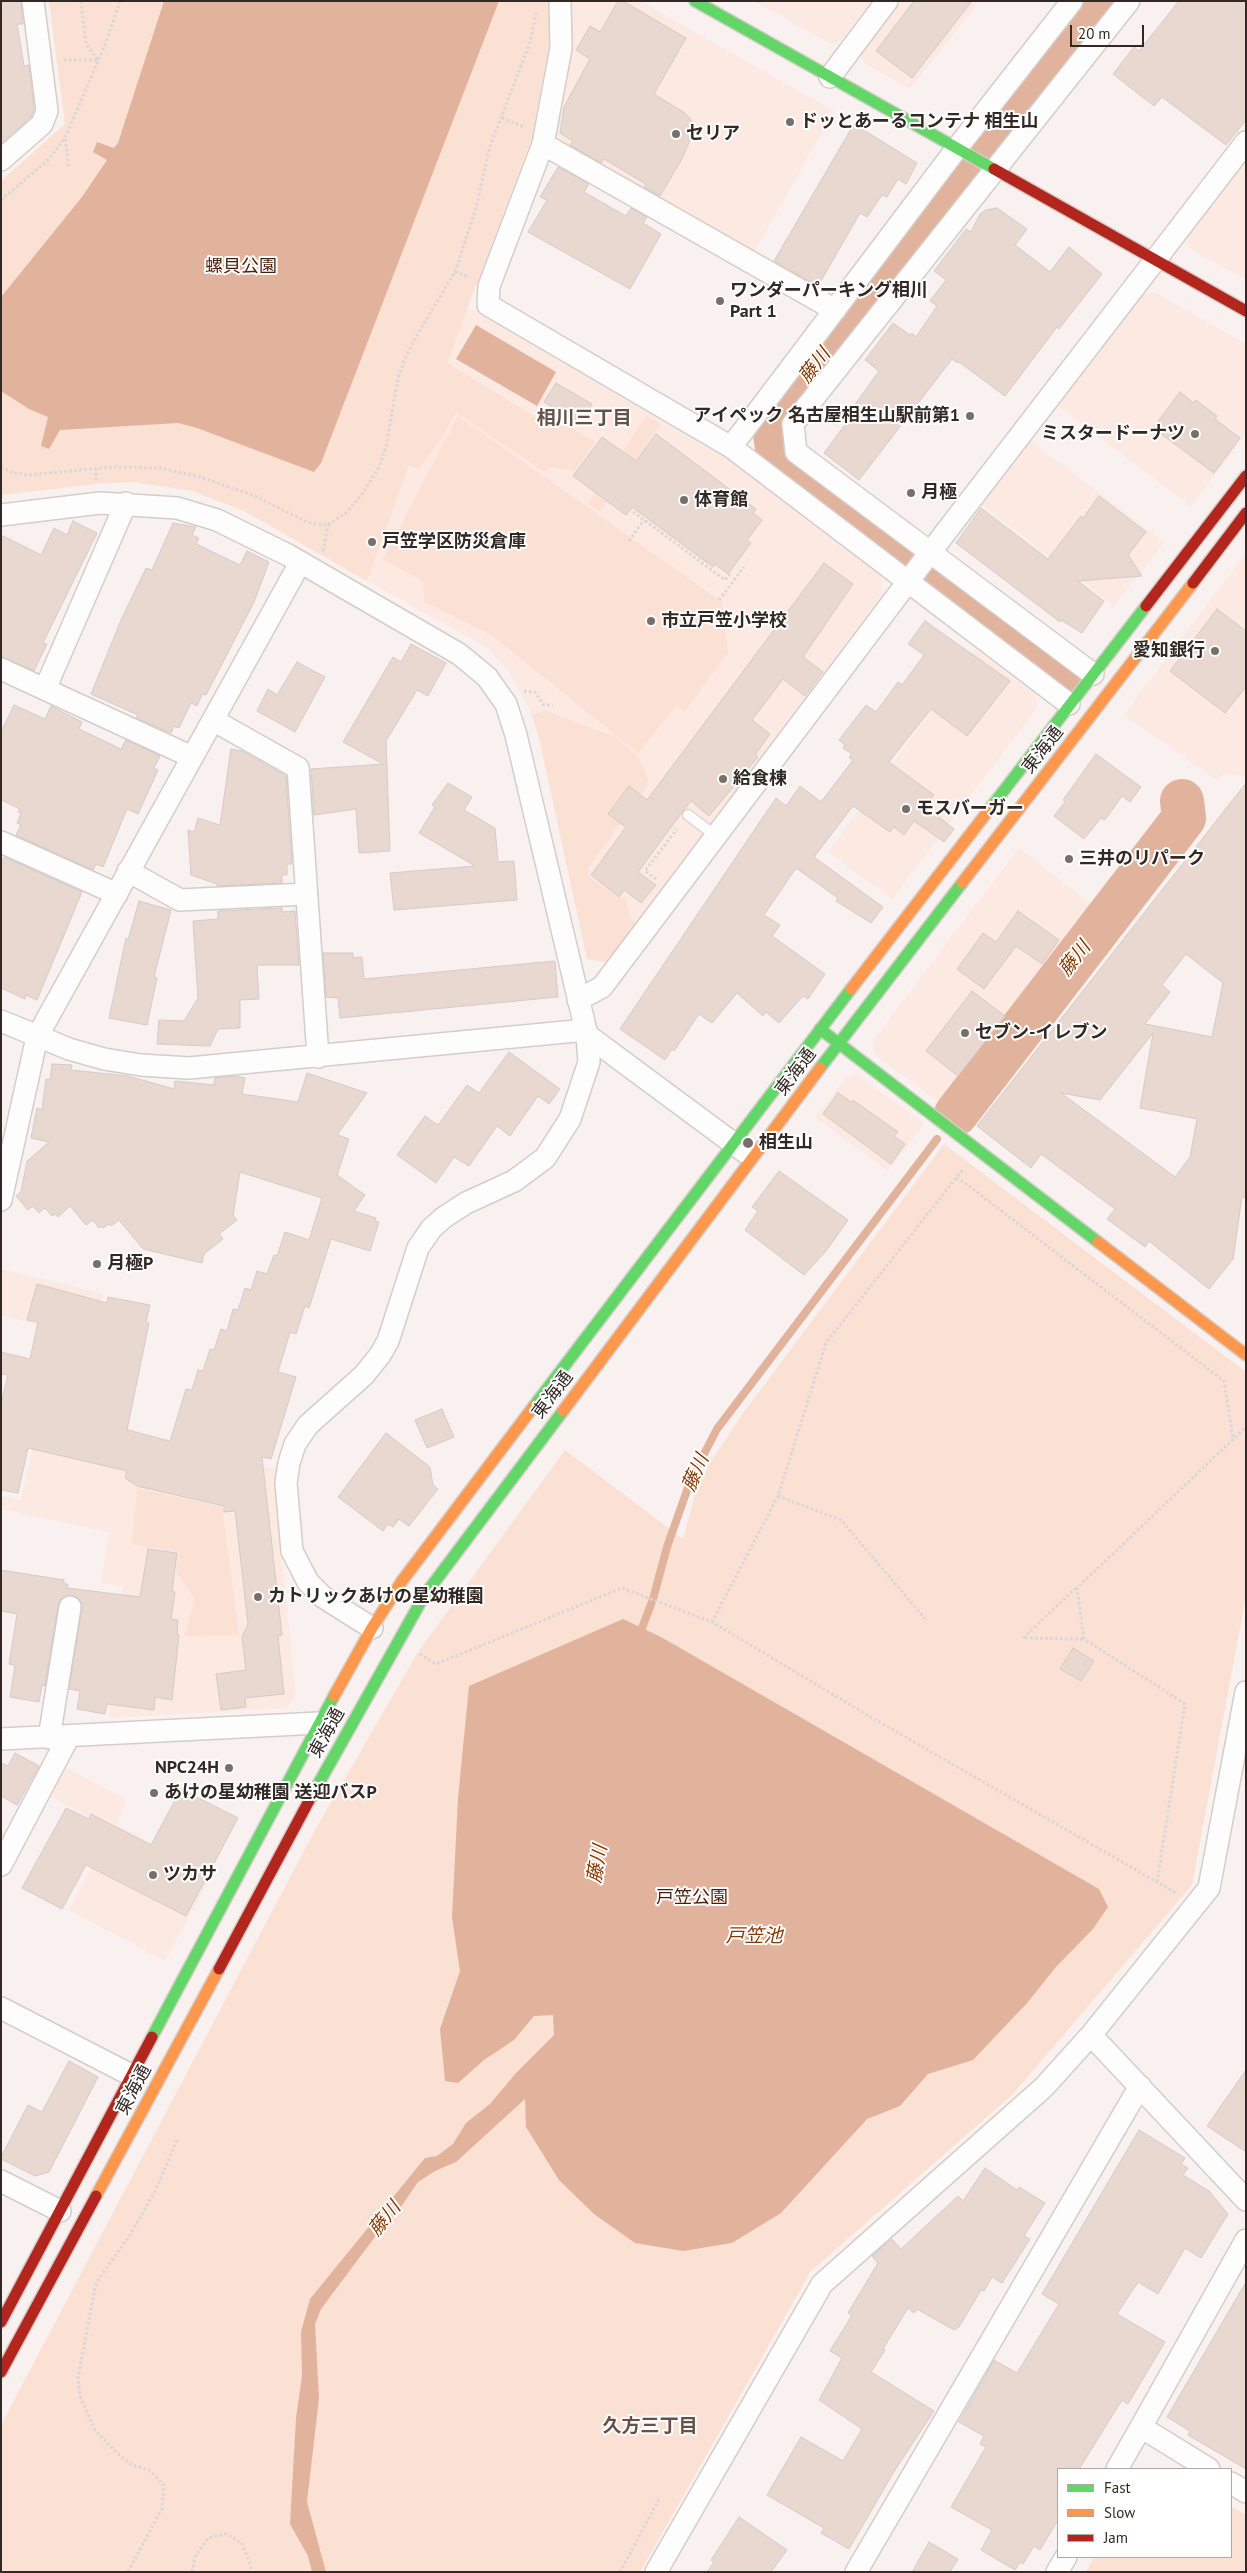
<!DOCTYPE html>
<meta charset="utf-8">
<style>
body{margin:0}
#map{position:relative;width:1247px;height:2573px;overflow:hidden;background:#f8f1ef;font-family:"PT Sans",sans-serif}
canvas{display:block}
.frame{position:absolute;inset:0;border:2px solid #332924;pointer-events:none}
.legend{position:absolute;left:1057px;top:2468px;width:175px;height:90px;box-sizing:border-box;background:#fff;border:1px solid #ada9a7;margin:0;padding:6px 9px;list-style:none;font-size:15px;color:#332924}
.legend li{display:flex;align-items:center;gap:10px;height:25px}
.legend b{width:25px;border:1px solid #ada9a7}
.scale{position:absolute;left:1070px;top:25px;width:74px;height:22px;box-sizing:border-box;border:2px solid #332924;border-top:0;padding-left:6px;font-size:15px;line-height:18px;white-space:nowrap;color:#332924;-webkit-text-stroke:4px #fff;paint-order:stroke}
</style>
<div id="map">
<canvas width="1247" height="2573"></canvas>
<div class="frame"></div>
<ul class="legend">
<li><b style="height:6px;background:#63d668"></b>Fast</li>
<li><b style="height:6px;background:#ff974d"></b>Slow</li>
<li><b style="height:6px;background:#b3261e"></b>Jam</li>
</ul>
<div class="scale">20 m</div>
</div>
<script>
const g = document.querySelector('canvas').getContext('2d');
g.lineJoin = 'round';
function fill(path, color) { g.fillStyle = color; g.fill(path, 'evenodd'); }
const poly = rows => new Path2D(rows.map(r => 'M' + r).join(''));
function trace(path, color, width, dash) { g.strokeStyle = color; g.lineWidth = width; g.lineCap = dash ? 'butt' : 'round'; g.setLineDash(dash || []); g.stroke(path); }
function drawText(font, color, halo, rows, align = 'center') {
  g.font = font + ' "PT Sans","Noto Sans JP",sans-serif'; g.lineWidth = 4; g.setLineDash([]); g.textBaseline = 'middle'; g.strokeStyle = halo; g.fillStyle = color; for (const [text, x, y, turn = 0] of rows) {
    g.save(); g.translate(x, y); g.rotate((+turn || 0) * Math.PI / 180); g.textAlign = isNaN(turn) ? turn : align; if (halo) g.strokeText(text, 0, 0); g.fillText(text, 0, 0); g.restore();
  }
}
fill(poly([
 [571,1,640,1,834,111,754,252,562,144,556,131,571,52],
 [754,1,872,1,840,41,831,44],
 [901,1,980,1,910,89,864,63,861,53],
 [1246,161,1246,280,1189,248,1187,238],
 [1154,292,1246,344,1246,434,1191,506,1057,405,1143,294],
 [467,307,728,459,881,577,883,593,607,962,587,959,540,742,529,707,507,669,486,647,367,581],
 [1029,440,1164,542,1114,606,980,504],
 [1246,553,1246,776,1223,774,1218,781,1124,715],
 [975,650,1036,695,1037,708,892,899,828,852],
 [1019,848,1092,905,942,1104,875,1055,872,1042],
 [856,1074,924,1124,888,1171,815,1117,847,1076],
 [1,1269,103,1294,92,1339,1,1315],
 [42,1406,140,1431,136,1449,278,1469,277,1487,282,1559,296,1697,287,1708,109,1718,123,1587,101,1583,109,1532,1,1509,1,1496,21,1500],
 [65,1767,127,1800,116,1824,212,1875,165,1961,69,1910,112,1830,50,1796]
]), '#fce9e1');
fill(poly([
 [49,1,550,1,550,39,532,137,447,363,547,424,552,416,595,442,575,471,552,467,544,472,456,412,443,436,419,469,409,466,367,581,244,511,192,491,134,482,96,484,1,495,1,181,65,124],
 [458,416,722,602,728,653,684,712,676,705,638,753,493,636,425,602,422,581,383,559],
 [646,416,661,424,608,497,606,504,600,511,588,504],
 [547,710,555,715,616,737,639,758,648,779,647,787,588,868,588,876,619,898,626,897,630,917,635,924,607,962,587,959,540,742,532,715],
 [944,1144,1246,1372,1246,1596,1192,1885,1013,2094,811,2271,640,2572,1,2572,1,2425,314,1832,418,1652,565,1450,683,1539,695,1495,711,1461,741,1416],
 [137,1488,222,1507,239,1635,184,1636,195,1599,176,1572,179,1552,132,1544],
 [1231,2506,1246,2515,1246,2572,1086,2572,1094,2557,1231,2557]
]), '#fbe0d4');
fill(poly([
 [164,1,499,1,321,463,314,472,197,428,178,423,60,430,49,449,41,446,48,417,29,409,1,391,1,297,82,197,107,160,93,152,97,142,114,148,118,143],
 [476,325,556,372,537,406,456,359],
 [623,1619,661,1637,1099,1889,1108,1907,1093,1929,1055,1968,1028,2002,973,2060,928,2074,900,2106,867,2119,781,2213,732,2243,683,2251,635,2243,594,2214,559,2180,526,2127,525,2099,456,2162,435,2171,418,2182,396,2214,386,2222,321,2309,315,2324,319,2398,307,2502,326,2572,312,2572,308,2556,290,2524,296,2418,302,2376,301,2332,310,2299,425,2158,437,2156,453,2144,466,2123,490,2104,517,2072,554,2035,553,2015,534,2016,514,2040,484,2060,458,2083,445,2081,440,2029,460,1971,452,1917,458,1798,469,1686]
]), '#e2b39c');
trace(poly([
 [639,1636,653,1599,667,1547,691,1479,717,1429,937,1139]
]), '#e2b39c', 8);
trace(poly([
 [1059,675,779,462,773,420,1100,1],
 [956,1114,1184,818,1182,801]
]), '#e2b39c', 44);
const building = poly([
 [1,1,21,1,23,24,17,24,24,66,29,65,34,109,31,117,1,143,1,1],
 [618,1,623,1,686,38,654,94,685,113,691,120,694,130,683,157,660,196,644,187,646,184,604,159,601,163,570,145,573,141,560,133,564,107,590,59,576,50,590,26,600,32,618,1],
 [914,1,972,1,912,78,876,51,914,1],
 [1179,1,1246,1,1246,120,1226,145,1162,97,1154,106,1113,74,1134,47,1139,51,1179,1],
 [854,124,917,163,906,184,898,179,887,197,882,195,867,217,860,213,818,286,774,261,854,124],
 [558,167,589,184,584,192,626,216,631,208,647,217,643,223,661,234,630,289,528,232,547,200,540,197,558,167],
 [997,208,1027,229,1015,245,1050,272,1069,247,1102,274,1059,329,1057,327,1005,396,959,362,958,363,952,359,859,480,824,453,852,415,849,413,879,371,865,360,893,323,910,335,912,333,916,337,937,306,930,301,946,280,934,271,966,229,971,232,980,214,986,210,997,208],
 [556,383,592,404,581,423,544,402,556,383],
 [1180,392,1194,403,1196,400,1217,416,1215,419,1240,438,1214,473,1153,428,1180,392],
 [656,434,756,509,753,513,762,520,747,540,751,543,728,574,715,564,713,567,632,507,626,515,573,476,602,437,636,461,656,434],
 [1099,496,1146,532,1128,555,1142,576,1078,581,1104,601,1082,633,1061,620,1060,622,956,543,981,508,1048,559,1081,516,1083,518,1099,496],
 [73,521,97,533,43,643,47,644,34,671,1,656,1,535,41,555,54,528,67,535,73,521],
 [173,523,196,527,192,535,199,538,196,544,240,565,247,551,269,562,254,602,206,695,202,694,197,706,191,703,179,728,174,726,171,733,136,718,138,715,91,694,121,620,146,568,152,570,173,523],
 [824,563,853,584,803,657,823,672,805,696,783,679,752,720,770,734,755,755,758,757,709,816,691,801,683,811,638,872,656,885,641,903,624,890,619,897,591,875,626,827,608,814,629,786,647,800,824,563],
 [1217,609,1246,631,1246,687,1225,713,1170,671,1217,609],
 [925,621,1010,681,967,736,931,709,889,762,934,795,925,806,954,829,944,842,914,821,904,835,894,827,890,832,853,806,814,857,883,907,871,923,836,901,838,898,796,868,764,915,780,925,772,936,825,974,808,999,803,996,779,1023,766,1012,763,1016,737,993,712,1023,699,1014,674,1051,672,1049,665,1060,620,1029,776,798,786,806,800,786,821,802,853,760,849,757,852,754,843,748,845,745,839,740,866,705,876,712,898,682,902,685,924,655,908,644,925,621],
 [411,644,446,663,428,696,417,690,386,741,390,851,359,853,356,809,314,815,311,769,383,764,343,742,393,657,401,662,411,644],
 [297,662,325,677,295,732,257,711,268,689,277,695,297,662],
 [14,705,45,719,51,706,82,722,79,729,121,749,126,740,160,756,154,768,158,770,138,814,127,809,103,867,96,864,93,870,16,835,21,825,17,823,21,813,18,812,20,809,1,800,1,732,14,705],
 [231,749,242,751,286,776,292,864,287,864,287,875,282,875,282,883,217,886,217,884,191,875,188,830,194,832,198,818,220,825,231,749],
 [1096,754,1141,787,1130,802,1122,796,1105,820,1101,818,1084,839,1054,816,1065,802,1063,800,1096,754],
 [448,783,472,797,464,810,495,828,498,862,514,861,517,900,394,910,390,873,475,866,419,833,435,807,432,805,448,783],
 [1246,783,1246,1198,1242,1197,1233,1259,1209,1289,1149,1241,1145,1247,1107,1219,1115,1209,1041,1154,1031,1168,977,1126,1246,783],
 [1186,954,1223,983,1212,1037,1145,1024,1170,992,1162,985,1186,954],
 [1153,1033,1140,1108,1197,1119,1190,1157,1175,1177,1061,1093,1100,1100,1153,1033],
 [4,857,82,892,37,1000,26,995,25,999,1,988,1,863,4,857],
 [139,901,171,910,154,977,157,978,147,1025,109,1018,126,938,128,940,139,901],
 [282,908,282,912,295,911,299,965,257,965,259,999,240,1000,240,1028,218,1029,210,1046,157,1044,159,1020,184,1021,198,998,193,921,218,919,218,911,282,908],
 [1018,911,1059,940,1042,964,1016,946,984,989,957,969,983,933,996,942,1018,911],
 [323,953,353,953,353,958,362,957,364,979,555,961,558,997,340,1018,338,998,326,997,323,953],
 [972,991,1005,1016,958,1076,926,1051,972,991],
 [509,1052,560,1089,549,1104,538,1096,510,1136,497,1126,469,1166,454,1157,436,1183,397,1155,425,1116,438,1125,467,1085,479,1093,509,1052],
 [52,1064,72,1065,71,1070,128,1076,174,1089,175,1081,214,1085,215,1078,236,1076,245,1078,242,1094,298,1102,307,1073,367,1093,337,1135,349,1139,337,1175,365,1195,354,1211,376,1218,375,1221,379,1222,370,1251,331,1239,309,1308,305,1306,296,1334,290,1332,278,1372,296,1377,271,1459,262,1457,282,1635,278,1636,284,1694,245,1698,246,1707,221,1710,216,1674,246,1670,242,1637,248,1624,235,1511,224,1512,224,1506,137,1486,125,1478,127,1471,28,1448,18,1493,1,1490,1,1404,8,1375,1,1374,1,1352,30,1359,38,1322,27,1320,37,1284,107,1303,108,1297,150,1305,146,1322,149,1323,127,1430,170,1441,186,1389,192,1390,198,1370,203,1371,210,1349,214,1350,221,1329,227,1331,233,1309,238,1310,245,1288,251,1290,257,1271,267,1274,274,1255,277,1256,285,1232,309,1240,322,1198,240,1172,233,1215,237,1220,219,1234,223,1239,204,1254,202,1263,143,1249,119,1220,111,1226,109,1224,103,1228,101,1226,99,1228,93,1220,86,1225,70,1206,58,1217,55,1214,52,1216,45,1208,39,1213,33,1206,28,1210,16,1196,21,1192,27,1161,49,1142,31,1138,37,1108,42,1110,46,1079,50,1080,52,1064],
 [838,1093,851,1102,853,1100,898,1132,894,1136,905,1144,891,1164,823,1114,838,1093],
 [779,1171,848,1220,826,1251,804,1275,745,1230,758,1211,752,1207,779,1171],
 [442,1409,454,1437,427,1448,415,1420,442,1409],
 [386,1433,430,1467,433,1485,438,1489,409,1526,399,1519,393,1527,388,1524,383,1531,338,1497,386,1433],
 [148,1549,177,1553,172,1591,175,1592,171,1619,178,1620,177,1634,179,1635,172,1700,155,1697,154,1710,107,1704,105,1714,77,1709,80,1691,69,1689,82,1608,78,1598,71,1595,61,1599,58,1605,45,1686,42,1685,39,1702,10,1697,15,1665,9,1664,17,1614,1,1611,1,1570,64,1580,64,1584,68,1584,67,1588,140,1597,148,1549],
 [1073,1648,1094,1661,1081,1681,1060,1669,1073,1648],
 [15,1753,39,1766,17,1805,1,1796,1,1763,8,1766,15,1753],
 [181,1789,238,1818,186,1916,86,1865,62,1909,22,1888,66,1808,89,1819,91,1814,151,1845,181,1789],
 [69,2061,98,2077,49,2172,35,2176,1,2159,1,2157,28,2105,42,2112,69,2061],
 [1246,2070,1246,2152,1207,2126,1246,2070],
 [1139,2130,1185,2158,1181,2164,1188,2168,1183,2175,1209,2191,1228,2214,1201,2258,1185,2248,1158,2294,1138,2282,1117,2314,1165,2342,1128,2404,1122,2400,1079,2469,1058,2469,1058,2520,1040,2550,1034,2546,1023,2564,1020,2562,1015,2570,981,2550,992,2530,951,2507,986,2447,980,2444,984,2436,959,2422,994,2360,1017,2373,1059,2304,1042,2294,1139,2130],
 [985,2168,1017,2190,1019,2187,1045,2203,1024,2236,1030,2239,1002,2283,992,2277,984,2291,981,2290,959,2327,954,2330,917,2309,914,2313,908,2308,883,2349,885,2350,871,2372,934,2411,895,2470,849,2549,821,2533,824,2528,767,2495,801,2437,843,2461,862,2429,819,2400,842,2358,830,2351,852,2315,848,2313,878,2263,872,2256,892,2239,901,2249,958,2196,963,2201,985,2168],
 [1246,2282,1246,2469,1188,2435,1190,2431,1167,2417,1246,2282],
 [739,2517,787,2550,771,2572,707,2572,714,2562,711,2560,739,2517],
 [929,2542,958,2559,950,2572,912,2572,929,2542]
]);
fill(building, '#e8d8d0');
trace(building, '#d3cbc8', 1);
const lane = poly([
 [688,815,716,836]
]);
const street = poly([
 [560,1,561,48,543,144,489,286,488,305,731,447,957,148,1072,1],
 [830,77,887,1],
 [543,144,835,310],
 [1,160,42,124,47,111,33,1],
 [731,447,1069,704],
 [1,515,100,503,177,508,217,520,288,555,459,654,487,677,506,704,516,735,587,1035,589,1062,570,1119,545,1158,514,1181,466,1203,443,1218,431,1229,418,1248,388,1341,380,1355,364,1375,308,1425,295,1444,289,1463,286,1483,292,1551,308,1582,323,1597,372,1628],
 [1,669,192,757],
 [1093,674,796,452,793,424,1129,1],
 [45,689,126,503],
 [213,720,298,768,318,1057],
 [1,842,117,894],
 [128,871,180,900,306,894],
 [578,1000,602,987,922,563,1246,142],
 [1,1021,69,1049,104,1059,141,1065,189,1068,586,1030],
 [587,1035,745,1152],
 [1,1200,37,1037,300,563],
 [49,1738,70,1607],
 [1,1739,319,1723],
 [1,1865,69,1736],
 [1,2008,131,2075],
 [1091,2035,1246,2200],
 [1,2181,60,2211],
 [1117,2469,1141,2427],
 [1209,2469,1141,2427,1246,2240],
 [1231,2483,1246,2492],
 [656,2572,822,2284,1044,2087,1091,2035,1209,1888,1246,1692],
 [856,2572,1140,2086],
 [1057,2572,1066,2557]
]);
const fast = poly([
 [695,1,994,169],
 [992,806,1146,606],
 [820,1029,1098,1242],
 [820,1068,962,883],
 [534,1406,851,989],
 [311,1797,424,1596,563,1411],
 [152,2037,334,1696]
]);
const slow = poly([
 [962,883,1193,583],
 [851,989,992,806],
 [1098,1242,1246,1355],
 [563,1411,820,1068],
 [334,1696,372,1628,402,1581,534,1406],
 [96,2196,219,1969]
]);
const jam = poly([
 [994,169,1246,311],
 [1193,583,1246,513],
 [1146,606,1246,476],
 [219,1969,311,1797],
 [1,2322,152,2037],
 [1,2372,96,2196]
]);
trace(lane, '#d5cdc9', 12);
trace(street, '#d5cdc9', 24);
trace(fast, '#d5cdc9', 14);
trace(slow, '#d5cdc9', 14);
trace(jam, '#d5cdc9', 14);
trace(poly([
 [81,1,86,44,98,60],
 [64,60,97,60],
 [502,118,524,127],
 [65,139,69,168],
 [1,200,48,160,65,138,105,45,120,1],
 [455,272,469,277],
 [1,467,13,473,29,475,111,467,160,468,200,477,255,496,307,522,321,525,328,525,347,512,362,494,379,467,386,447,398,378,405,359,414,340,455,272,476,208,490,146,530,43,536,13],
 [96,468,96,480],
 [613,497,725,580,730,574],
 [629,541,644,520],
 [323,551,328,525],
 [719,600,744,567],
 [524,691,535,692,544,705,553,705],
 [656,879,645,871,677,829],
 [957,1177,1224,1381,1233,1437],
 [778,1496,841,1520,927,1621],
 [1076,1588,1023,1638,1084,1639],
 [712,1622,778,1496,826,1343,963,1169],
 [420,1654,436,1664,622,1588,712,1622,869,1716,1176,1893],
 [1157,1882,1185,1704,1084,1639,1077,1588,1246,1427],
 [128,2572,162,2508,164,2485,149,2470,132,2465,120,2456,95,2430,80,2396,78,2377,96,2283,130,2235,155,2191,178,2138],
 [192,2572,195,2557,208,2538,226,2534,242,2543,253,2572],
 [620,2572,659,2499]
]), '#d9d7d6', 3, [2.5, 2.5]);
trace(lane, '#fefdfd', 10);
trace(street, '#fefdfd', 21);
trace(fast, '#63d668', 11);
trace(slow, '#ff974d', 11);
trace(jam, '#b3261e', 11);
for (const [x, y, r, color] of [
 [790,122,5,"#786f6b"],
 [676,134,5,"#786f6b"],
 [720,301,5,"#786f6b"],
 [970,416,5,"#786f6b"],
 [1195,434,5,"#786f6b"],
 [911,493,5,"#786f6b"],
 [684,500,5,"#786f6b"],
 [372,542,5,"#786f6b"],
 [651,621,5,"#786f6b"],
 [1215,651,5,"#786f6b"],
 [723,779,5,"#786f6b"],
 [906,809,5,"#786f6b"],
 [1069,859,5,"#786f6b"],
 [965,1033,5,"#786f6b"],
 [748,1143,6,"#786f6b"],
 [97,1264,5,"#786f6b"],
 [258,1597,5,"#786f6b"],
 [229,1768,5,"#786f6b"],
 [154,1793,5,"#786f6b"],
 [153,1875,5,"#786f6b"]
]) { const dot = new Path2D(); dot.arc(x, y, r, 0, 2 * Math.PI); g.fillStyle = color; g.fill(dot); trace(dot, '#fff', 2); }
drawText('bold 18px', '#332924', '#fff', [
 ["ドッとあーるコンテナ 相生山",800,122],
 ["セリア",686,134],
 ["ワンダーパーキング相川",730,291],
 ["Part 1",730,312],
 ["アイペック 名古屋相生山駅前第1",960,416,"right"],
 ["ミスタードーナツ",1185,434,"right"],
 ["月極",921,493],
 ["体育館",694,500],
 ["戸笠学区防災倉庫",382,542],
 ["市立戸笠小学校",661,621],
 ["愛知銀行",1205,651,"right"],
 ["給食棟",733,779],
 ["モスバーガー",916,809],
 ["三井のリパーク",1079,859],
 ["セブン-イレブン",975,1033],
 ["相生山",759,1143],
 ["月極P",107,1264],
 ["カトリックあけの星幼稚園",268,1597],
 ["NPC24H",219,1768,"right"],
 ["あけの星幼稚園 送迎バスP",164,1793],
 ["ツカサ",163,1875]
], 'left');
drawText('18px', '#481f06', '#fff', [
 ["螺貝公園",241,267],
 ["戸笠公園",692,1898]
]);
drawText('18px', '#332924', '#fff', [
 ["東海通",1043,750,-52],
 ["東海通",796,1072,-53],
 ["東海通",553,1395,-53],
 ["東海通",327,1733,-61],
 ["東海通",134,2090,-62]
]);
drawText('italic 19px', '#863903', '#fff', [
 ["藤川",815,366,-52],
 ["藤川",1075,959,-52],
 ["藤川",696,1473,-66],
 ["藤川",598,1864,-80],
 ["戸笠池",754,1937],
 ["藤川",385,2219,-51]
]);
drawText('bold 19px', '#675045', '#fff', [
 ["相川三丁目",584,419],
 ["久方三丁目",650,2427]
]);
</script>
